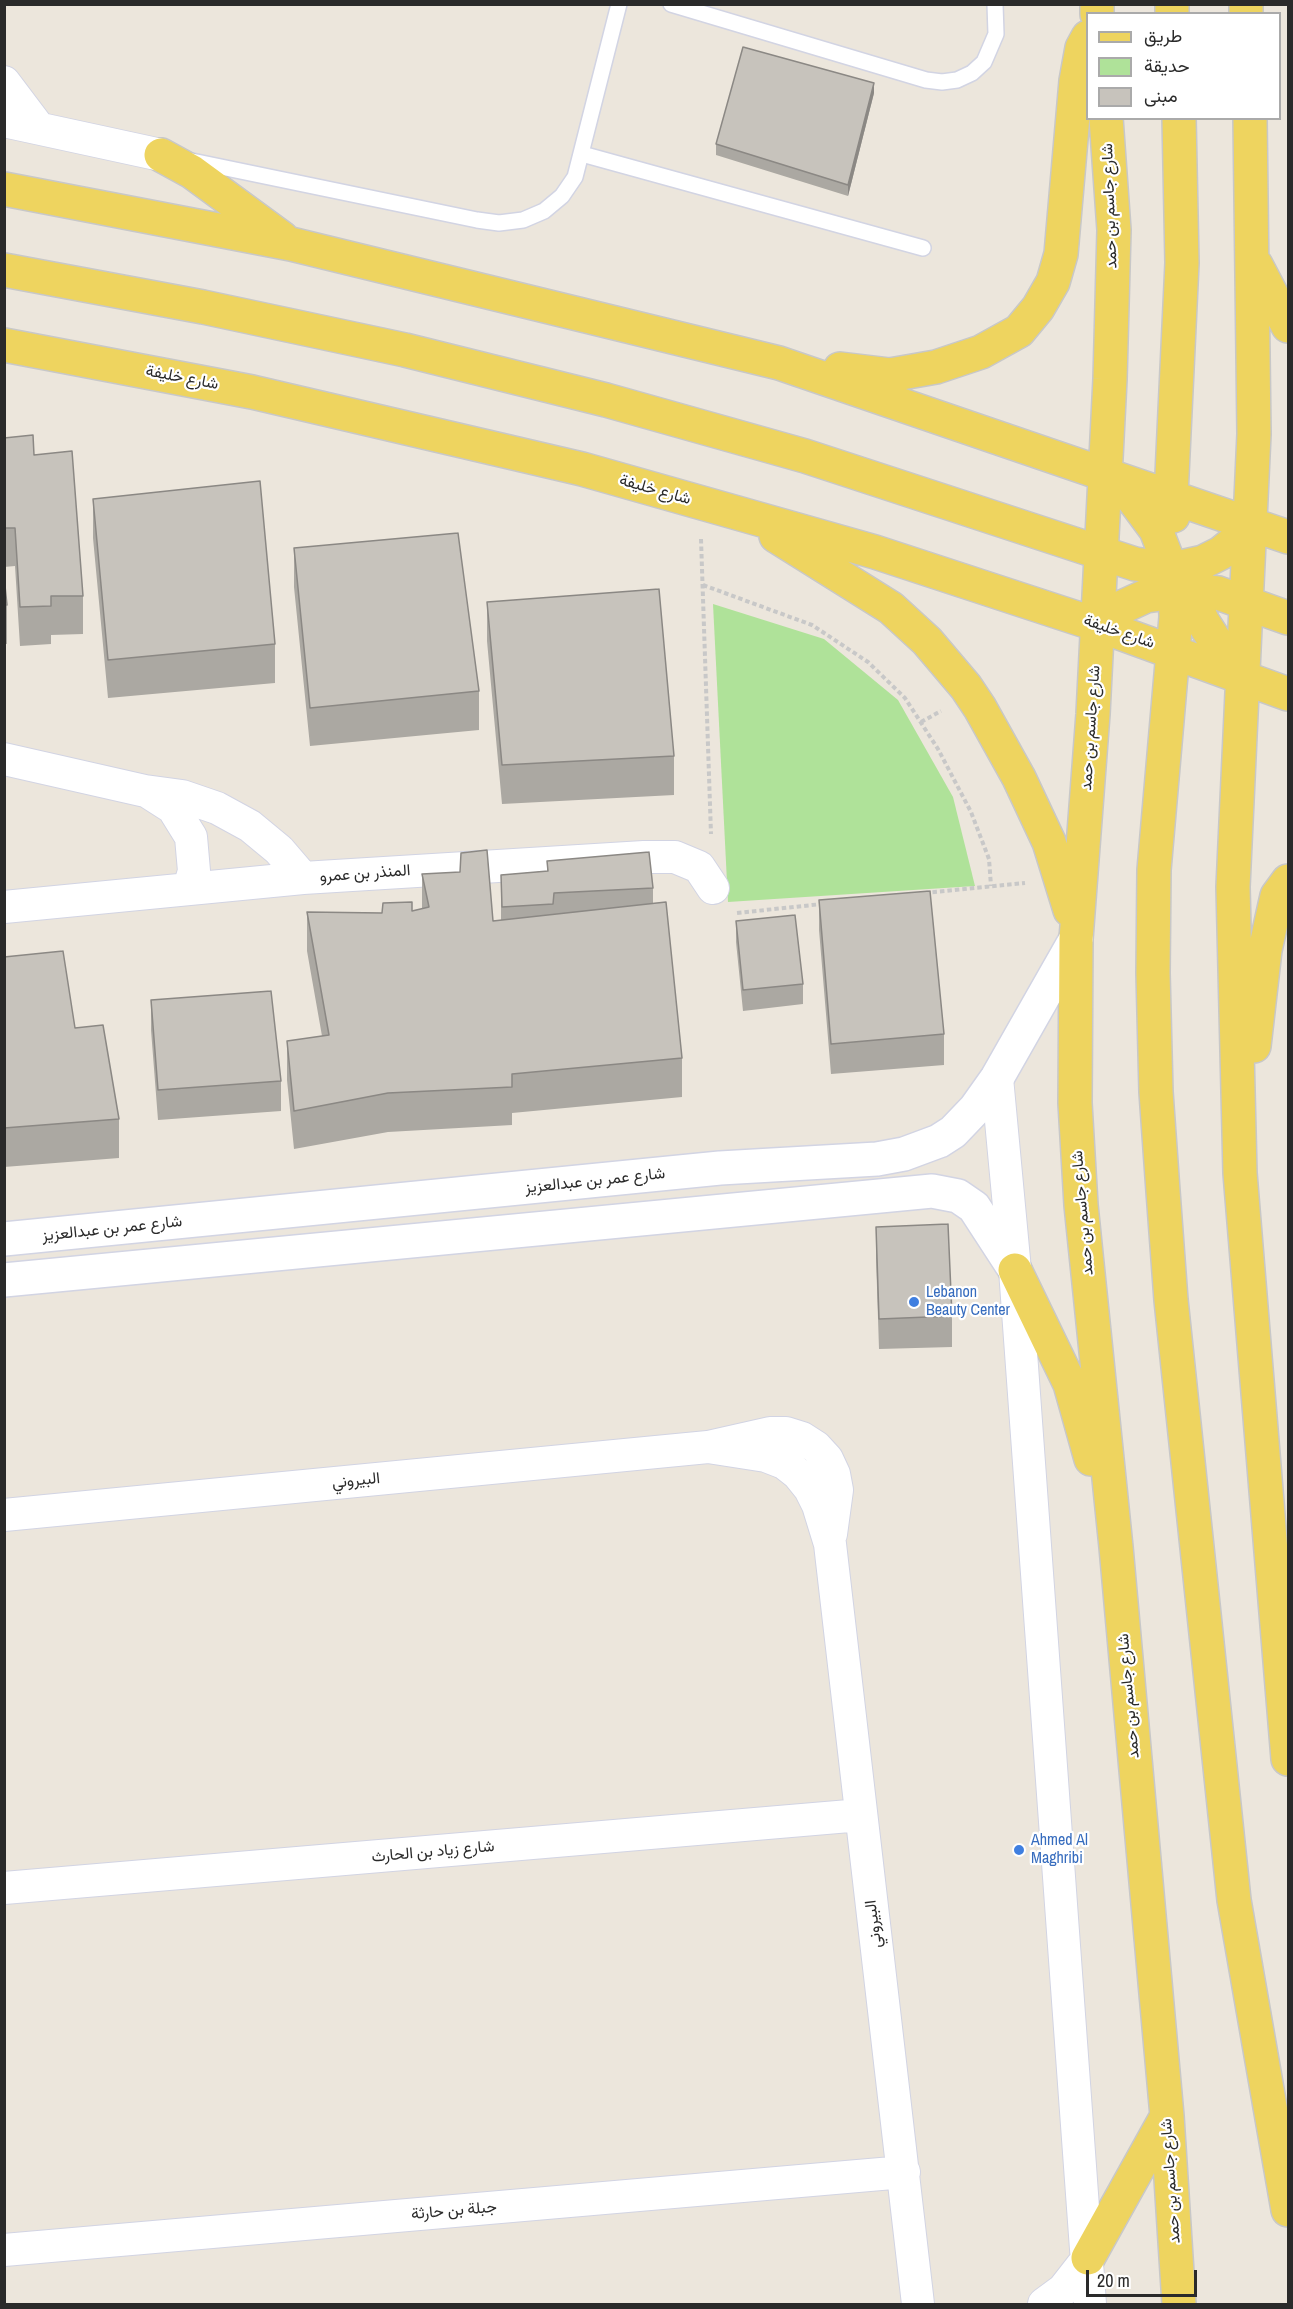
<!DOCTYPE html>
<meta charset="utf-8">
<style>
body{margin:0}
#map{position:relative;width:1293px;height:2309px;overflow:hidden;background:#ece6dc;font-family:"Archivo Narrow",Vazirmatn,sans-serif}
canvas{display:block}
.frame{position:absolute;inset:0;border:6px solid #2a2a2a;pointer-events:none}
.legend{position:absolute;left:1086px;top:12px;width:195px;height:108px;box-sizing:border-box;background:#fff;border:2px solid #aaa;margin:0;padding:8px 10px;list-style:none;font-size:18px;color:#2a2a2a}
.legend li{display:flex;align-items:center;gap:12px;height:30px}
.legend b{width:30px;border:2px solid #aaa}
.scale{position:absolute;left:1086px;top:2270px;width:111px;height:27px;box-sizing:border-box;border:3px solid #2a2a2a;border-top:0;padding-left:8px;font-size:18px;line-height:21px;white-space:nowrap;color:#2a2a2a;-webkit-text-stroke:4px #fff;paint-order:stroke}
</style>
<div id="map">
<canvas width="1293" height="2309"></canvas>
<div class="frame"></div>
<ul class="legend">
<li><b style="height:8px;background:#eed45f"></b>طريق</li>
<li><b style="height:16px;background:#afe299"></b>حديقة</li>
<li><b style="height:16px;background:#c7c3bc"></b>مبنى</li>
</ul>
<div class="scale">20 m</div>
</div>
<script>
const g = document.querySelector('canvas').getContext('2d');
g.lineJoin = 'round';
function fill(path, color) { g.fillStyle = color; g.fill(path, 'evenodd'); }
const poly = rows => new Path2D(rows.map(r => 'M' + r).join(''));
function trace(path, color, width, dash) { g.strokeStyle = color; g.lineWidth = width; g.lineCap = dash ? 'butt' : 'round'; g.setLineDash(dash || []); g.stroke(path); }
function drawText(font, color, halo, rows, align = 'center') {
  g.font = font + ' "Archivo Narrow",Vazirmatn,sans-serif'; g.lineWidth = 4.5; g.setLineDash([]); g.textBaseline = 'middle'; g.strokeStyle = halo; g.fillStyle = color; for (const [text, x, y, turn = 0] of rows) {
    g.save(); g.translate(x, y); g.rotate((+turn || 0) * Math.PI / 180); g.textAlign = isNaN(turn) ? turn : align; if (halo) g.strokeText(text, 0, 0); g.fillText(text, 0, 0); g.restore();
  }
}
fill(poly([
 [713,604,824,639,898,700,953,797,975,886,728,902]
]), '#afe299');
const service = poly([
 [671,4,926,80,942,82,957,80,972,73,984,62,996,34,995,4],
 [582,154,923,248],
 [192,161,477,220,499,223,523,220,544,211,562,196,575,177,619,4]
]);
const minor = poly([
 [4,82,38,127],
 [4,121,161,155],
 [4,759,145,791,182,796,217,808,250,826,279,850,303,878],
 [148,792,173,808,191,837,194,871,189,888],
 [4,907,303,878,644,857,675,857,699,867,713,888],
 [997,1078,1015,1270,1090,2304],
 [708,1447,766,1456,784,1463,798,1474,810,1489,818,1505,830,1544,918,2304],
 [4,1515,708,1447,770,1433,786,1433,802,1438,816,1447,827,1459,834,1474,837,1490,831,1534],
 [4,1888,861,1815],
 [4,2250,904,2172],
 [1044,2304,1063,2290,1088,2258]
]);
const tertiary = poly([
 [4,1239,720,1168,877,1159,904,1154,939,1141,953,1132,975,1109,997,1078,1076,939],
 [4,1280,932,1191,958,1196,974,1207,1015,1270]
]);
const primary = poly([
 [1097,4,1097,14],
 [1172,4,1172,14],
 [1246,4,1246,14],
 [1106,118,1114,230,1110,379,1093,714,1076,939,1075,1103,1081,1205,1116,1547,1167,2116,1179,2304],
 [1250,118,1254,434,1233,887,1240,1173,1288,1759],
 [161,155,192,172,282,238],
 [4,189,291,244,779,363,1288,537],
 [1256,265,1288,326],
 [4,270,203,307,405,350,606,400,805,456,1135,564,1171,569,1203,562,1221,553,1237,540,1249,523],
 [4,345,252,392,582,469,875,552,1098,625,1288,694],
 [840,369,890,375,936,367,981,352,1019,331,1038,308,1053,282,1061,254,1076,81,1082,48,1088,37],
 [1105,473,1133,499,1156,530,1171,569,1175,590,1176,617,1154,870,1153,973,1156,1092,1163,1191,1171,1300,1234,1900,1288,2210],
 [1173,516,1171,496,1182,263,1179,118],
 [776,536,891,608,927,641,966,687,980,708,1019,778,1049,842,1070,910],
 [1183,570,1189,590,1203,622,1221,650,1243,677],
 [1098,625,1120,608,1146,596,1189,590,1218,593,1288,618],
 [1254,1046,1265,950,1277,896,1288,881],
 [1015,1270,1070,1384,1091,1459],
 [1088,2258,1167,2116]
]);
trace(service, '#d2d4e3', 18);
trace(minor, '#d2d4e3', 34);
trace(tertiary, '#d2d4e3', 36);
trace(primary, '#c8c8c8', 36);
trace(poly([
 [701,539,711,834],
 [703,585,812,625,868,662,905,698,938,749,971,812,989,859,991,886],
 [921,722,941,711],
 [925,893,1025,883],
 [737,913,822,904]
]), '#c8c8c8', 4, [4.5, 3]);
trace(service, '#fff', 15);
trace(minor, '#fff', 32);
trace(tertiary, '#fff', 33);
trace(primary, '#eed45f', 33);
fill(poly([
 [874,93,848,196,716,155,716,144],
 [4,438,34,455,83,596,83,634,51,635,51,644,20,646,15,566,4,567],
 [93,499,275,644,275,683,108,698,93,538],
 [294,548,479,691,479,730,310,746,294,587],
 [4,576,7,605,7,644,4,644],
 [487,602,674,756,674,795,502,804,487,641],
 [547,861,653,888,653,904,682,1058,682,1097,512,1113,512,1125,388,1132,294,1149,287,1080,287,1041,322,1036,307,951,307,912,382,913,412,911,422,909,422,874,493,921,501,920,501,875,547,871],
 [819,900,944,1034,944,1065,831,1074,819,930],
 [736,921,803,984,803,1004,743,1011,736,942],
 [4,957,75,1028,119,1119,119,1158,4,1167],
 [151,1000,281,1081,281,1111,158,1120,151,1030],
 [876,1227,952,1316,952,1347,879,1349,876,1257]
]), '#aba8a2');
fill(poly([
 [874,83,874,93,848,196,848,185]
]), '#8b8884');
const building = poly([
 [743,47,874,83,848,185,716,144,743,47],
 [33,435,34,455,72,451,83,596,51,596,51,606,20,607,15,528,4,528,4,438,33,435],
 [260,481,275,644,108,660,93,499,260,481],
 [458,533,479,691,310,708,294,548,458,533],
 [4,576,7,605,4,605,4,576],
 [659,589,674,756,502,765,487,602,659,589],
 [487,850,493,921,666,902,682,1058,512,1074,512,1087,388,1093,294,1111,287,1041,329,1035,307,912,382,913,383,903,412,902,412,911,429,907,422,874,460,872,461,853,487,850],
 [649,852,653,888,554,893,553,904,502,907,501,875,548,871,547,861,649,852],
 [930,891,944,1034,831,1044,819,900,930,891],
 [795,915,803,984,743,990,736,921,795,915],
 [63,951,75,1028,103,1025,119,1119,4,1128,4,957,63,951],
 [271,991,281,1081,158,1090,151,1000,271,991],
 [948,1224,952,1316,879,1319,876,1227,948,1224]
]);
fill(building, '#c7c3bc');
trace(building, '#8b8884', 1.5);
for (const [x, y, r, color] of [
 [914,1302,6,"#3f7fe0"],
 [1019,1850,6,"#3f7fe0"]
]) { const dot = new Path2D(); dot.arc(x, y, r, 0, 2 * Math.PI); g.fillStyle = color; g.fill(dot); trace(dot, '#fff', 2); }
drawText('16px', '#2a2a2a', '#fff', [
 ["شارع جاسم بن حمد",1110,206,-92],
 ["شارع خليفة",182,378,11],
 ["شارع خليفة",655,490,16],
 ["شارع خليفة",1119,632,19],
 ["شارع جاسم بن حمد",1091,728,-86],
 ["المنذر بن عمرو",365,874,-4],
 ["شارع عمر بن عبدالعزيز",595,1181,-6],
 ["شارع جاسم بن حمد",1083,1213,-95],
 ["شارع عمر بن عبدالعزيز",112,1229,-6],
 ["البيروني",356,1481,-6],
 ["شارع جاسم بن حمد",1129,1696,-95],
 ["شارع زياد بن الحارث",433,1852,-5],
 ["البيروني",874,1924,-97],
 ["شارع جاسم بن حمد",1171,2181,-94],
 ["جبلة بن حارثة",454,2211,-5]
]);
drawText('16px', '#366cbe', '#fff', [
 ["Lebanon",926,1293],
 ["Beauty Center",926,1311],
 ["Ahmed Al",1031,1841],
 ["Maghribi",1031,1859]
], 'left');
</script>
